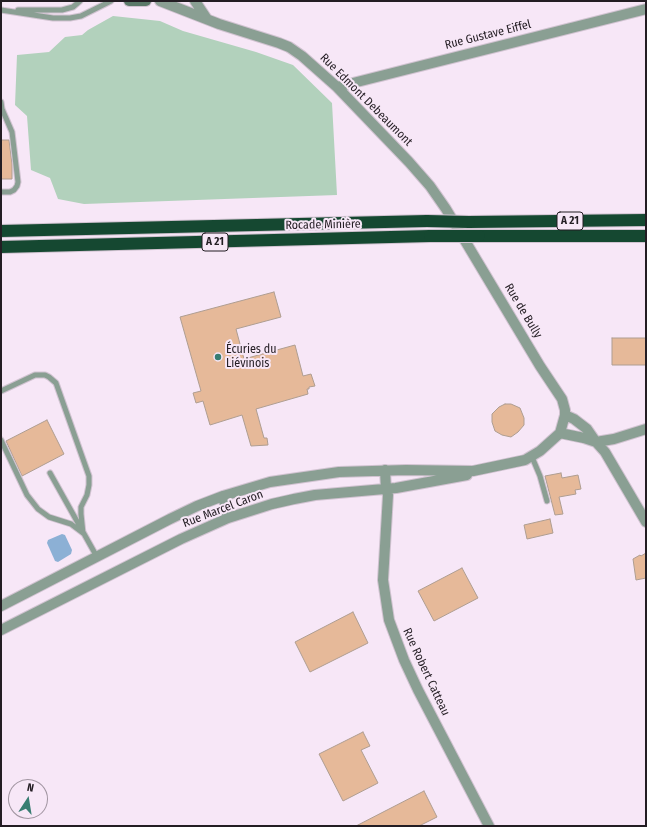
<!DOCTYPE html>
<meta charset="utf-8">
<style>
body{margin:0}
#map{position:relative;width:647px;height:827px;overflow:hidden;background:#f7e7f7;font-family:"Fira Sans Condensed",sans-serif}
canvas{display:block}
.frame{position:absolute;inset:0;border:2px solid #231d23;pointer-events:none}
.north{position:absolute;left:8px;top:779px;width:40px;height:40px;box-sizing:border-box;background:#f7e7f7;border:1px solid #a296a2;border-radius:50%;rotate:12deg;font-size:11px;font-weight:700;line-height:16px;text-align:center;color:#231d23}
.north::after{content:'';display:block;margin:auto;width:14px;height:18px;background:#387d72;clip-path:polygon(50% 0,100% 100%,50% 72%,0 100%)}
</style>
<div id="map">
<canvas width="647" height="827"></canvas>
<div class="frame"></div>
<div class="north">N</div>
</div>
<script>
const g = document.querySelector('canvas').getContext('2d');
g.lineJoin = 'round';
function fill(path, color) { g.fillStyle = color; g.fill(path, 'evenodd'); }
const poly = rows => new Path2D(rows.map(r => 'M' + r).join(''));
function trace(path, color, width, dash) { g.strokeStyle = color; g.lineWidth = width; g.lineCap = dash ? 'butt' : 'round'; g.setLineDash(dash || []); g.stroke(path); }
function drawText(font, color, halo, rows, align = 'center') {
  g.font = font + ' "Fira Sans Condensed",sans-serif'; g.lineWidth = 4; g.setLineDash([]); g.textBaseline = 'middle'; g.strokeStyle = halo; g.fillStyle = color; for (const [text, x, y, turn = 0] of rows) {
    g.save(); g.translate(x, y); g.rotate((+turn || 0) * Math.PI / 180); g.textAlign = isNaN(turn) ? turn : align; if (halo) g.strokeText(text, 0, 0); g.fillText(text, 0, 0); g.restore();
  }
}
fill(poly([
 [113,16,160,21,183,31,256,52,293,65,332,103,337,195,84,204,58,199,50,178,31,170,27,116,15,105,17,55,49,52,65,37,82,35,88,30]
]), '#b2d1bc');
fill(poly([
 [62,534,65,535,72,550,71,554,58,562,55,561,47,543,48,540]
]), '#8cb0d5');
const building = poly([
 [1,140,9,140,12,164,12,179,1,179,1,140],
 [274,292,281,317,236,329,244,359,295,345,303,376,311,374,315,386,309,387,309,389,307,389,308,394,256,409,264,438,267,438,268,445,251,446,242,415,210,425,203,401,196,403,193,393,201,391,180,317,274,292],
 [612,338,646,338,646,365,612,365,612,338],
 [505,404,511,404,520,408,524,418,524,425,518,432,511,437,502,435,495,431,492,422,492,414,499,407,505,404],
 [47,420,64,454,22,476,6,441,47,420],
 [561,473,562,478,578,475,581,489,575,490,576,494,559,497,563,514,555,515,545,476,561,473],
 [550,519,553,533,527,539,524,525,550,519],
 [646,553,646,578,636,580,633,559,640,555,641,556,646,553],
 [462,568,478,598,434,621,418,591,462,568],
 [353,612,368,643,310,672,295,642,353,612],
 [363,732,370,746,361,750,378,783,343,801,319,754,363,732],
 [424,791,437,817,419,826,356,826,424,791]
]);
fill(building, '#e6b999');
trace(building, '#ae9d91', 1);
const service = poly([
 [1,10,53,18,70,18,81,16,111,1],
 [18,10,62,10,73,7,80,1],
 [1,102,2,109,12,132,18,182,17,186,14,190,10,192,1,192],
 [1,391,35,375,45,375,49,377,56,383,89,476,89,485,87,495,81,507,81,514,83,533],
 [1,440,27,495,38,509,49,517,71,524,83,533],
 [532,457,540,476,547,501],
 [50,473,97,557]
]);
const minor = poly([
 [160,1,219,24,279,43,289,47,302,56,337,87,409,162,430,186,446,209,540,366,562,399,565,410,565,415,560,433],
 [195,1,207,19],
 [337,87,646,9],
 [565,415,574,419,587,429,596,442,605,452,646,522],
 [560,433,584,438,596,442,614,439,646,429],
 [385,470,386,489,388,495,383,580,389,620,404,660,418,690,489,826],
 [223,496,228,518],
 [1,606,170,519,197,506,223,496,270,482,339,472,406,470,473,471,525,460,540,451,560,433],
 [1,630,181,539,228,518,272,504,294,499,315,495,396,488,467,475]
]);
const secondary = poly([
 [129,1,146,1]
]);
const motorway = poly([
 [469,222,646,220],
 [1,231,427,221],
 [479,236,646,236],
 [1,247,430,236]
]);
trace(service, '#d1c3d1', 7);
trace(minor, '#d1c3d1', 12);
trace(secondary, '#d1c3d1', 12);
trace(motorway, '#d1c3d1', 14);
trace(service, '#8a9f93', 5);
trace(minor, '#8a9f93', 10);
trace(secondary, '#5a7968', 10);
trace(motorway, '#154831', 12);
const motorwayBridge = poly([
 [427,221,469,222],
 [430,236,479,236]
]);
trace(motorwayBridge, '#d1c3d1', 14, []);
trace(motorwayBridge, '#154831', 12);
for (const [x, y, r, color] of [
 [218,357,4,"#387d72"]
]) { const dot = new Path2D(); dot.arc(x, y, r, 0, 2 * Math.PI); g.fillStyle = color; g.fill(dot); trace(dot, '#f7e7f7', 1.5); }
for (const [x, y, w] of [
 [570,221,26],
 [215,242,26]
]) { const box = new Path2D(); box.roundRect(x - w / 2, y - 9, w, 18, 3); g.fillStyle = '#f7e7f7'; g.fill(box); trace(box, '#231d23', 1); }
drawText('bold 11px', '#231d23', null, [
 ["A 21",570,221],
 ["A 21",215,242]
]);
drawText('12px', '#231d23', '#f7e7f7', [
 ["Rue Gustave Eiffel",488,35,-14],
 ["Rue Edmont Debeaumont",366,100,45],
 ["Rocade Minière",323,225,-1],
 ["Rue de Bully",523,311,59],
 ["Rue Marcel Caron",223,509,-21],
 ["Rue Robert Catteau",426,672,65]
]);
drawText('12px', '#231d23', '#f7e7f7', [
 ["Écuries du",226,350],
 ["Liévinois",226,364]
], 'left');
</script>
